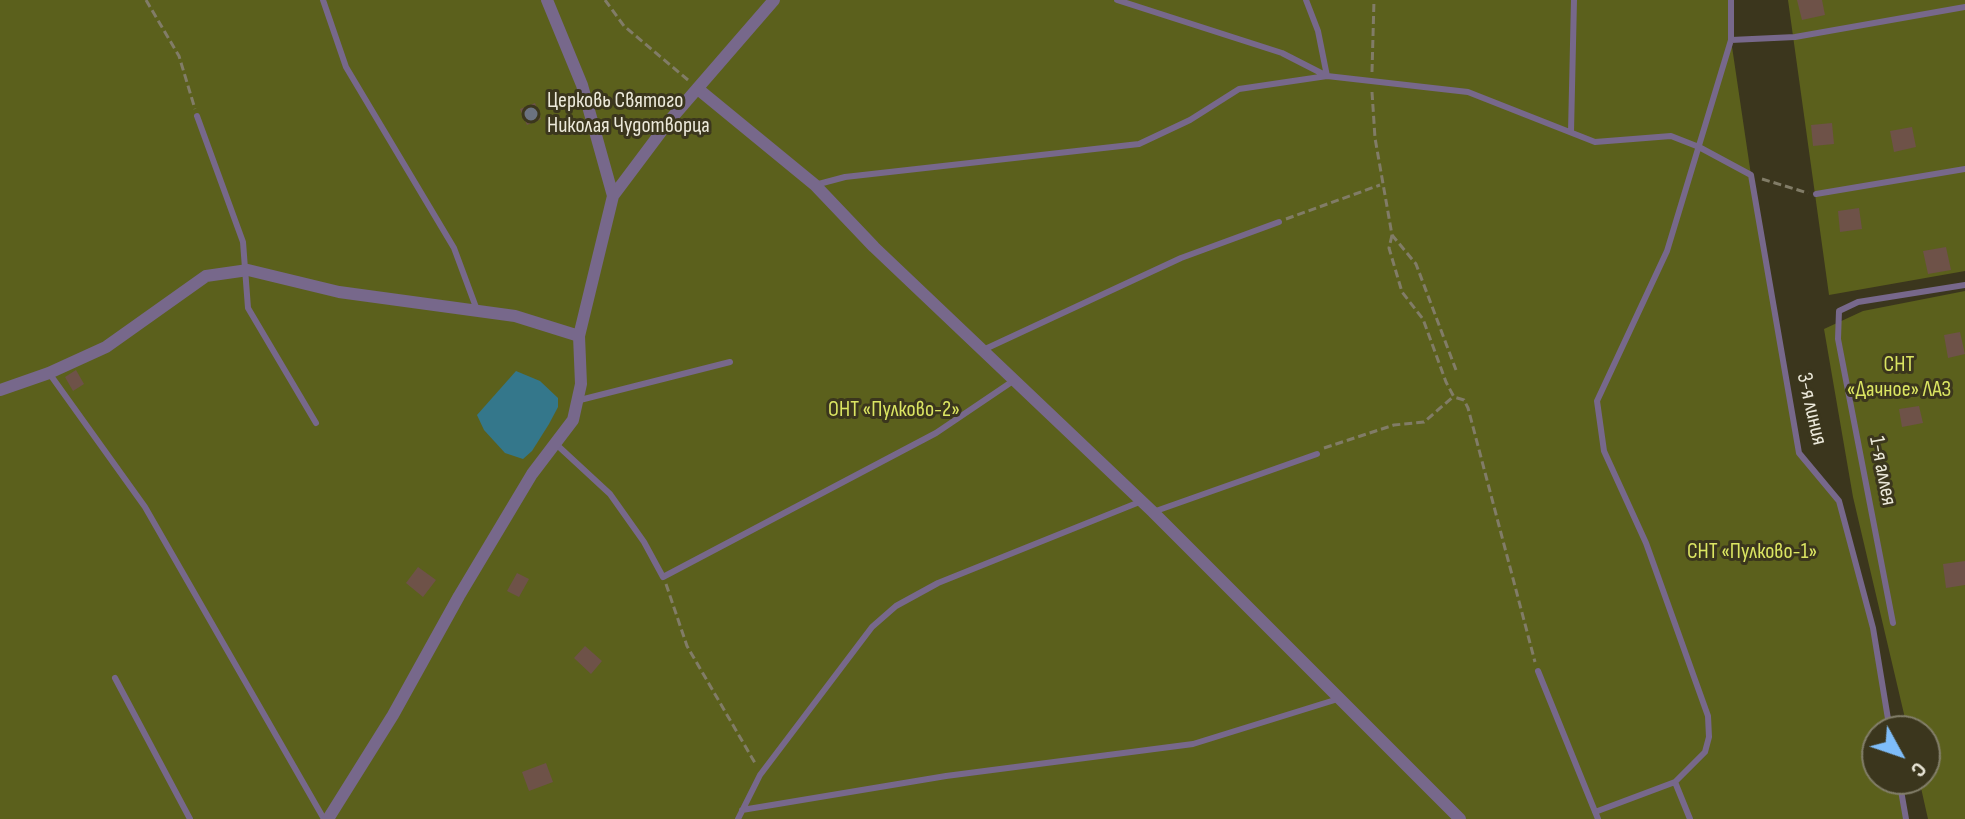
<!DOCTYPE html>
<meta charset="utf-8">
<style>
body{margin:0}
#map{position:relative;width:1965px;height:819px;overflow:hidden;background:#3b361d;font-family:"Sofia Sans Condensed",sans-serif}
canvas{display:block}
.north{position:absolute;left:1861px;top:715px;width:80px;height:80px;box-sizing:border-box;background:#3b361d;border:2px solid #827e69;border-radius:50%;rotate:130deg;font-size:22px;font-weight:700;line-height:32px;text-align:center;color:#ece9da}
.north::after{content:'';display:block;margin:auto;width:28px;height:36px;background:#7ebdf9;clip-path:polygon(50% 0,100% 100%,50% 72%,0 100%)}
</style>
<div id="map">
<canvas width="1965" height="819"></canvas>
<div class="north">С</div>
</div>
<script>
const g = document.querySelector('canvas').getContext('2d');
g.lineJoin = 'round';
function fill(path, color) { g.fillStyle = color; g.fill(path, 'evenodd'); }
const poly = rows => new Path2D(rows.map(r => 'M' + r).join(''));
function trace(path, color, width, dash) { g.strokeStyle = color; g.lineWidth = width; g.lineCap = dash ? 'butt' : 'round'; g.setLineDash(dash || []); g.stroke(path); }
function drawText(font, color, halo, rows, align = 'center') {
  g.font = font + ' "Sofia Sans Condensed",sans-serif'; g.lineWidth = 6; g.setLineDash([]); g.textBaseline = 'middle'; g.strokeStyle = halo; g.fillStyle = color; for (const [text, x, y, turn = 0] of rows) {
    g.save(); g.translate(x, y); g.rotate((+turn || 0) * Math.PI / 180); g.textAlign = isNaN(turn) ? turn : align; if (halo) g.strokeText(text, 0, 0); g.fillText(text, 0, 0); g.restore();
  }
}
fill(poly([
 [0,0,1731,0,1731,40,1751,175,1799,453,1839,501,1873,628,1890,731,1877,731,1877,779,1898,779,1905,819,0,819],
 [1788,0,1965,0,1965,271,1829,295],
 [1965,291,1965,819,1928,819,1919,779,1925,779,1925,731,1908,731,1853,497,1824,329,1863,311]
]), '#5b601c');
fill(poly([
 [516,371,540,381,558,398,558,407,549,424,532,451,523,459,505,453,484,430,477,415]
]), '#34778b');
fill(poly([
 [1797,0,1822,0,1825,15,1802,20],
 [535,103,541,119,527,125,520,109],
 [1832,123,1834,144,1813,146,1811,125],
 [1912,127,1916,147,1894,152,1890,131],
 [1859,208,1862,229,1840,232,1838,211],
 [1946,247,1951,270,1928,274,1923,251],
 [1960,332,1965,354,1948,358,1944,335],
 [76,370,84,384,73,391,65,377],
 [1919,406,1923,423,1902,427,1899,409],
 [1965,561,1965,585,1946,588,1943,564],
 [418,567,436,580,423,597,406,583],
 [517,573,529,579,519,597,507,591],
 [585,646,602,661,591,674,574,658],
 [546,763,553,782,529,791,522,772]
]), '#6e5248');
trace(poly([
 [146,0,179,56,195,109],
 [605,0,624,26,688,80],
 [1372,72,1374,0],
 [1372,92,1375,138,1392,235,1416,264,1456,370],
 [1762,179,1808,193],
 [1286,219,1380,185],
 [1392,235,1389,248,1402,292,1423,319,1446,382,1454,397,1464,400,1468,408,1535,662],
 [1324,448,1394,425,1424,422,1454,396],
 [666,584,687,646,755,763]
]), '#817c67', 3, [8, 4]);
trace(poly([
 [323,0,346,67,454,248,477,310],
 [1117,0,1282,53,1327,76],
 [1306,0,1318,31,1327,76],
 [1731,40,1795,37,1965,7],
 [197,116,243,242,248,308,316,423],
 [1571,132,1574,0],
 [815,185,845,177,1139,144,1190,120,1239,89,1327,76,1468,92,1595,142,1671,136,1699,147,1751,175,1799,453,1839,501,1873,628,1890,731],
 [1816,194,1965,169],
 [983,350,1181,258,1279,222],
 [49,373,145,507,324,819],
 [580,400,730,362],
 [557,445,610,494,644,542,663,577,936,433,1013,381],
 [1153,512,1317,454],
 [1893,623,1838,339,1839,311,1858,302,1965,285],
 [1538,671,1598,819],
 [115,678,190,819],
 [1899,779,1906,819],
 [1675,782,1690,819],
 [742,810,946,776,1193,744,1338,699],
 [1595,812,1675,782,1705,752,1709,737,1708,716,1646,543,1604,451,1597,401,1667,251,1731,40,1731,0],
 [738,819,760,775,872,627,896,606,938,583,1142,501]
]), '#77688b', 6);
trace(poly([
 [547,0,582,85,613,196],
 [698,89,815,185,874,247,1153,512,1460,819],
 [0,390,49,373,106,347,206,276,248,270,339,292,515,316,579,336],
 [328,819,393,715,459,596,532,474,573,420,581,384,579,336,613,196,670,120,774,0]
]), '#77688b', 12);
for (const [x, y, r, color] of [
 [531,114,8,"#6b7280"]
]) { const dot = new Path2D(); dot.arc(x, y, r, 0, 2 * Math.PI); g.fillStyle = color; g.fill(dot); trace(dot, '#3b361d', 3); }
drawText('22px', '#ece9da', '#3b361d', [
 ["Церковь Святого",547,101],
 ["Николая Чудотворца",547,126]
], 'left');
drawText('22px', '#dbe562', '#3b361d', [
 ["СНТ",1899,365],
 ["«Дачное» ЛАЗ",1899,390],
 ["ОНТ «Пулково-2»",894,410],
 ["СНТ «Пулково-1»",1752,552]
]);
drawText('22px', '#ece9da', '#3b361d', [
 ["3-я линия",1811,409,77],
 ["1-я аллея",1882,471,79]
]);
</script>
